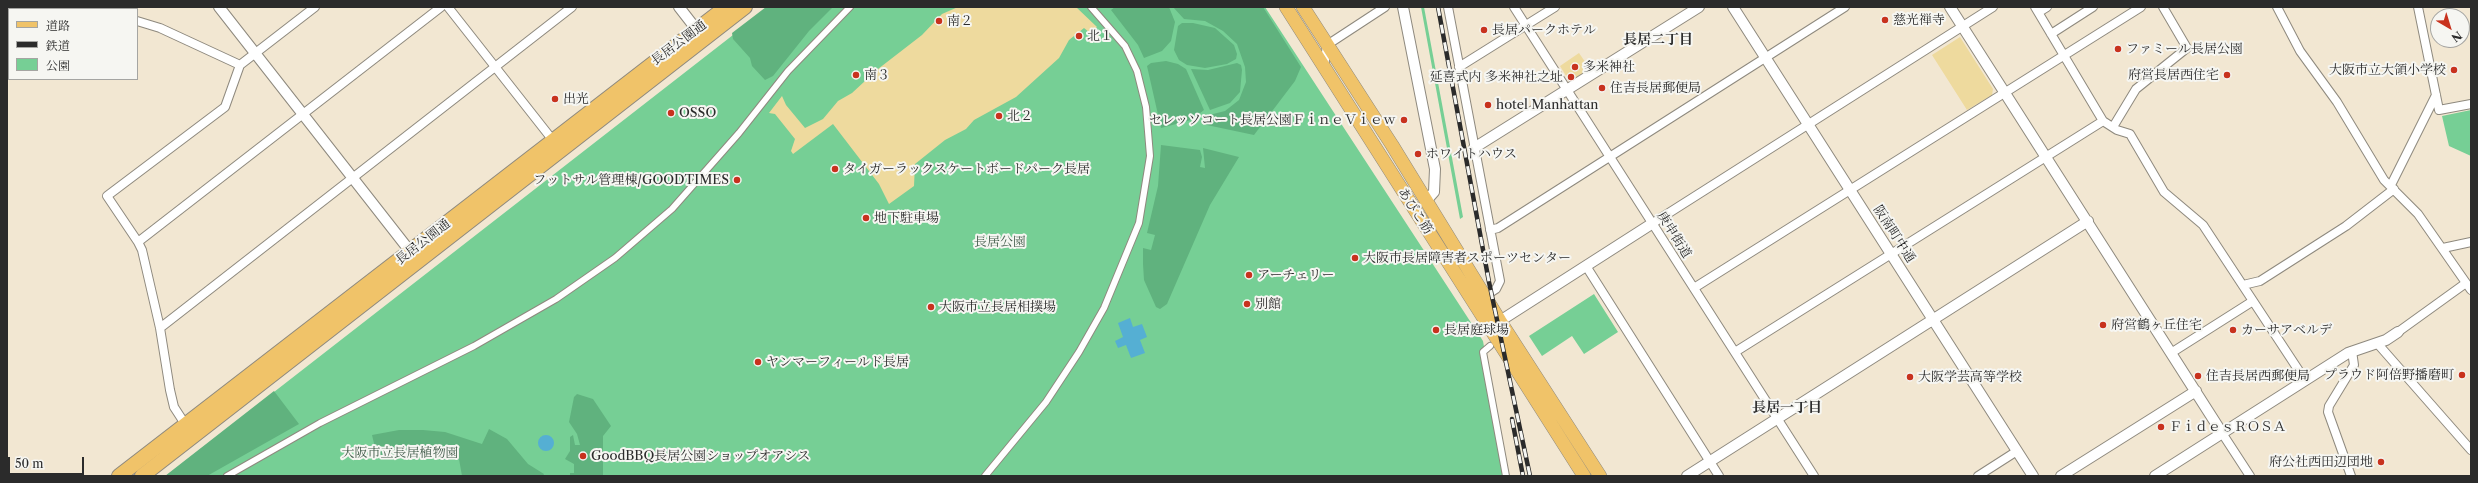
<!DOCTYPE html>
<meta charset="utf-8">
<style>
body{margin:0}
#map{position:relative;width:2478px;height:483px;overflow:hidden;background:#f2e7d2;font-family:"Libre Caslon Text","Noto Serif JP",serif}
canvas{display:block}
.frame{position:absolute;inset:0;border:8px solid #2b2b2b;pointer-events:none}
.legend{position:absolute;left:8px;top:8px;width:130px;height:72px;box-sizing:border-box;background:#f6f6f2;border:1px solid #a5a5a2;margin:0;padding:5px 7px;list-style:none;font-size:12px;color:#2b2b2b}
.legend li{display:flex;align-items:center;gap:8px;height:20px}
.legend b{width:20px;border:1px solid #a5a5a2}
.north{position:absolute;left:2430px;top:8px;width:40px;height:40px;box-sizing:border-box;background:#f6f6f2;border:1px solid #a5a5a2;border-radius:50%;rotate:142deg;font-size:11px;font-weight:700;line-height:16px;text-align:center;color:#2b2b2b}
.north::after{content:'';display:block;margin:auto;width:14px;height:18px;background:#c8321e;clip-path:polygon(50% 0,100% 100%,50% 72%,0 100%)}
.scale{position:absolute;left:8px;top:457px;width:76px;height:18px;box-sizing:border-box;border:2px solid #2b2b2b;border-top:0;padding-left:5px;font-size:12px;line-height:14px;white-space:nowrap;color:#2b2b2b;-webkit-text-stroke:3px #f6f6f2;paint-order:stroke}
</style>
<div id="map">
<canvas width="2478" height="483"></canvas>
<div class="frame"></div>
<ul class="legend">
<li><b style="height:5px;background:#f0c369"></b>道路</li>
<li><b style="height:5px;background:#2b2b2b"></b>鉄道</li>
<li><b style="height:11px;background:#76cf95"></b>公園</li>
</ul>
<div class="north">N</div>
<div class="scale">50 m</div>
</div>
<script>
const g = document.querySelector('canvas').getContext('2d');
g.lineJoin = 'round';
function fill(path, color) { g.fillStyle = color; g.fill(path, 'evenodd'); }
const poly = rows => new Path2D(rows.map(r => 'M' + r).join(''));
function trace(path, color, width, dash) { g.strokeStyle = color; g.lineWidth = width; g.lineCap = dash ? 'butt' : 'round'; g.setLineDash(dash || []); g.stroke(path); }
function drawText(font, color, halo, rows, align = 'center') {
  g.font = font + ' "Libre Caslon Text","Noto Serif JP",serif'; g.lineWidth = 4; g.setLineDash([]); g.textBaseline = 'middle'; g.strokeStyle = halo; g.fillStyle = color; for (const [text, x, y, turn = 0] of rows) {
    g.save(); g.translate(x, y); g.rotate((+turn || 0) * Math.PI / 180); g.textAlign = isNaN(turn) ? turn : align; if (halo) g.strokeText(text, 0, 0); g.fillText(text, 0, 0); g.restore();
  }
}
fill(poly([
 [769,7,1265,7,1483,341,1507,476,166,476],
 [1421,7,1424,7,1463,217,1460,219],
 [2471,110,2471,156,2449,146,2442,116],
 [1594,294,1618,332,1584,354,1572,336,1542,356,1529,336]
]), '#76cf95');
fill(poly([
 [766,7,833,7,809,31,773,76,765,80,752,66,750,58,733,39,732,33],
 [1115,7,1169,7,1175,22,1171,41,1162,51,1144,58,1138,45,1111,10],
 [1173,7,1263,7,1301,67,1295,81,1254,135,1202,124,1205,116,1225,111,1239,100,1246,82,1245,67,1237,44,1223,31,1205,21,1184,19],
 [1182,23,1193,23,1215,28,1234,45,1237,54,1236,59,1227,64,1205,68,1187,65,1179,60,1174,50,1178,26],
 [1166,61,1178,64,1186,69,1204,110,1191,120,1161,128,1147,66,1151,63],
 [1237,63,1241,65,1242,70,1240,92,1230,103,1210,110,1191,69,1208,70],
 [1161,145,1200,150,1202,157,1200,167,1205,168,1203,148,1239,157,1210,205,1167,304,1160,309,1156,307,1144,280,1143,264,1143,248,1151,250,1155,235,1147,233,1158,186],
 [274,391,299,424,207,476,165,476],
 [577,394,593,399,611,426,603,436,603,476,570,476,570,473,574,473,574,464,565,459,570,451,570,437,573,435,575,445,580,445,577,434,569,422,574,397],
 [489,429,507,439,528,464,544,474,543,476,462,476,459,459,444,454,421,452,377,456,372,435,399,430,423,430,445,432,482,444]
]), '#60b27e');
fill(poly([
 [958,7,1076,7,1097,27,1094,30,1099,36,1090,43,1089,41,1095,37,1084,28,1069,40,1059,58,1016,97,974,120,966,129,945,140,915,164,914,186,889,204,879,184,833,124,793,154,791,151,795,139,775,114,769,113,782,96,786,105,805,128,823,119,838,101,852,93,878,69,922,35,942,14],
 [1960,37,1993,89,1992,95,1967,110,1932,55],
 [1579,53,1590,69,1573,80,1568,79,1560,66]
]), '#eeda9e');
fill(poly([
 [1130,318,1133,327,1142,324,1147,337,1140,340,1145,353,1131,358,1126,345,1118,348,1115,341,1123,337,1118,323],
 '538 443a8 8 0 1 1 16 0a8 8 0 1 1-16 0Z'
]), '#55afd3');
const pedestrian = poly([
 [1490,346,1483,352,1506,476],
 [227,476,320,423,474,346,556,299,615,258,672,209,739,133,788,71,850,7],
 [985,476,1046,402,1079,352,1104,308,1139,223,1150,156,1146,107,1137,71,1125,46,1091,7]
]);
const minor = poly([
 [97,7,100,9],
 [448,7,555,143],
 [1448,7,1500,281,1496,289,1485,296],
 [1514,7,1814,476],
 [2035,7,2103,121,2117,130,2130,134,2164,192,2203,225,2305,380],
 [2277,7,2300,51,2337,102,2384,180,2418,214,2471,290],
 [2418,7,2439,110,2471,104],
 [2039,12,2047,7],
 [137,21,160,28,240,65,225,107,107,196,138,242],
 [2051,34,2093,7],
 [240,65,315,7],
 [1324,67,1327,45,1385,7],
 [1459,67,1555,7],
 [2113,127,2136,89,2187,48,2163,7],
 [2391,185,2436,95],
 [1653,223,1993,7],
 [1490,230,1498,228,1845,7],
 [2443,248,2471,242],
 [1586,266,1719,476],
 [2243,285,2260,281,2346,226,2394,189],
 [1694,288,2141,7],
 [160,328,572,7],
 [2398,332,2466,283],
 [2377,343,2471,450],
 [1735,352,2103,121],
 [2171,353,2253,301],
 [187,427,174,407,170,390,160,328,142,250,138,242,441,7],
 [2222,433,2250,476],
 [1978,476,2017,451],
 [2351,476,2328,412,2329,406,2354,365,2352,351]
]);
const tertiary = poly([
 [219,7,413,255],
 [679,7,700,34],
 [1403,7,1435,169,1434,192,1426,201],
 [1733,7,2033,476],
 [1950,7,2222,433],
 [1474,148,1699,7],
 [1500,321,1653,223],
 [1687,476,2088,221],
 [2061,476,2196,391],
 [2155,476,2348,353,2386,340,2398,332]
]);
const primary = poly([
 [1286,7,1584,476],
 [1303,7,1392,145,1500,321,1600,476]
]);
const trunk = poly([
 [119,476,726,7],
 [142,476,745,7]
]);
trace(pedestrian, '#8e897e', 8);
trace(minor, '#8e897e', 10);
trace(tertiary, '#8e897e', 12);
trace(primary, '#8e897e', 14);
trace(trunk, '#8e897e', 16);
trace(pedestrian, '#fff', 6);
trace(minor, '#fff', 8);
trace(tertiary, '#fff', 10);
trace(primary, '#f0c369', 13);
trace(trunk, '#f0c369', 14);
const rail = poly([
 [1438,7,1489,282,1530,476],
 [1512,419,1523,476]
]);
trace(rail, '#2b2b2b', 4.5);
trace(rail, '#f6f6f2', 3, [9]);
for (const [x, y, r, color] of [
 [1885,20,4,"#c8321e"],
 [939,21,4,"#c8321e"],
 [1484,30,4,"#c8321e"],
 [1079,36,4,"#c8321e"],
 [2118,49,4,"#c8321e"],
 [1575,67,4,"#c8321e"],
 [2454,70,4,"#c8321e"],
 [856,75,4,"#c8321e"],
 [2227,75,4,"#c8321e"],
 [1571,77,4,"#c8321e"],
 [1602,88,4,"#c8321e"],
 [555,99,4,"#c8321e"],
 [1488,105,4,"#c8321e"],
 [671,113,4,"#c8321e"],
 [999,116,4,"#c8321e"],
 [1404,120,4,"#c8321e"],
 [1418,154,4,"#c8321e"],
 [835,169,4,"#c8321e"],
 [737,180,4,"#c8321e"],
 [866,218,4,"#c8321e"],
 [1355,258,4,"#c8321e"],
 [1249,275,4,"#c8321e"],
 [1247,304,4,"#c8321e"],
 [931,307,4,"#c8321e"],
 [2103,325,4,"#c8321e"],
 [1436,330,4,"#c8321e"],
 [2233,330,4,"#c8321e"],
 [758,362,4,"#c8321e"],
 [2462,375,4,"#c8321e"],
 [2198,376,4,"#c8321e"],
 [1910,377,4,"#c8321e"],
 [2161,427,4,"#c8321e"],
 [583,456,4,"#c8321e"],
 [2381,462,4,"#c8321e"]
]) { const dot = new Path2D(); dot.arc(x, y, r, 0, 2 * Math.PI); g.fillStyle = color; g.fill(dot); trace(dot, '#f6f6f2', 1.5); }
drawText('13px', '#2b2b2b', '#f6f6f2', [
 ["慈光禅寺",1893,20],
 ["南２",947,21],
 ["長居パークホテル",1492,30],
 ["北１",1087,36],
 ["ファミール長居公園",2126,49],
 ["多米神社",1583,67],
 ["大阪市立大領小学校",2446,70,"right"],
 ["南３",864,75],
 ["府営長居西住宅",2219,75,"right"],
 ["延喜式内 多米神社之址",1563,77,"right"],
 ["住吉長居郵便局",1610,88],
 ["出光",563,99],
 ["hotel Manhattan",1496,105],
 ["OSSO",679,113],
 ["北２",1007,116],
 ["セレッソコート長居公園ＦｉｎｅＶｉｅｗ",1396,120,"right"],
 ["ホワイトハウス",1426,154],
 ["タイガーラックスケートボードパーク長居",843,169],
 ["フットサル管理棟/GOODTIMES",729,180,"right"],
 ["地下駐車場",874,218],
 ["大阪市長居障害者スポーツセンター",1363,258],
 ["アーチェリー",1257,275],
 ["別館",1255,304],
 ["大阪市立長居相撲場",939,307],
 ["府営鶴ヶ丘住宅",2111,325],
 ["長居庭球場",1444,330],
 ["カーサアベルデ",2241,330],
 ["ヤンマーフィールド長居",766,362],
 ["プラウド阿倍野播磨町",2454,375,"right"],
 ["住吉長居西郵便局",2206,376],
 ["大阪学芸高等学校",1918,377],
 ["ＦｉｄｅｓＲＯＳＡ",2169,427],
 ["GoodBBQ長居公園ショップオアシス",591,456],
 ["府公社西田辺団地",2373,462,"right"]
], 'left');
drawText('13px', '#2b2b2b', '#f6f6f2', [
 ["長居公園通",679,43,-37],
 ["あびこ筋",1415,211,57],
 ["阪南町中通",1894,234,57],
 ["庚申街道",1674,235,58],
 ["長居公園通",423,242,-38]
]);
drawText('13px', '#425c4b', '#f6f6f2', [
 ["長居公園",1000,242],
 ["大阪市立長居植物園",400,453]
]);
drawText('bold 14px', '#2b2b2b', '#f6f6f2', [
 ["長居二丁目",1658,40],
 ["長居一丁目",1787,408]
]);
</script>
